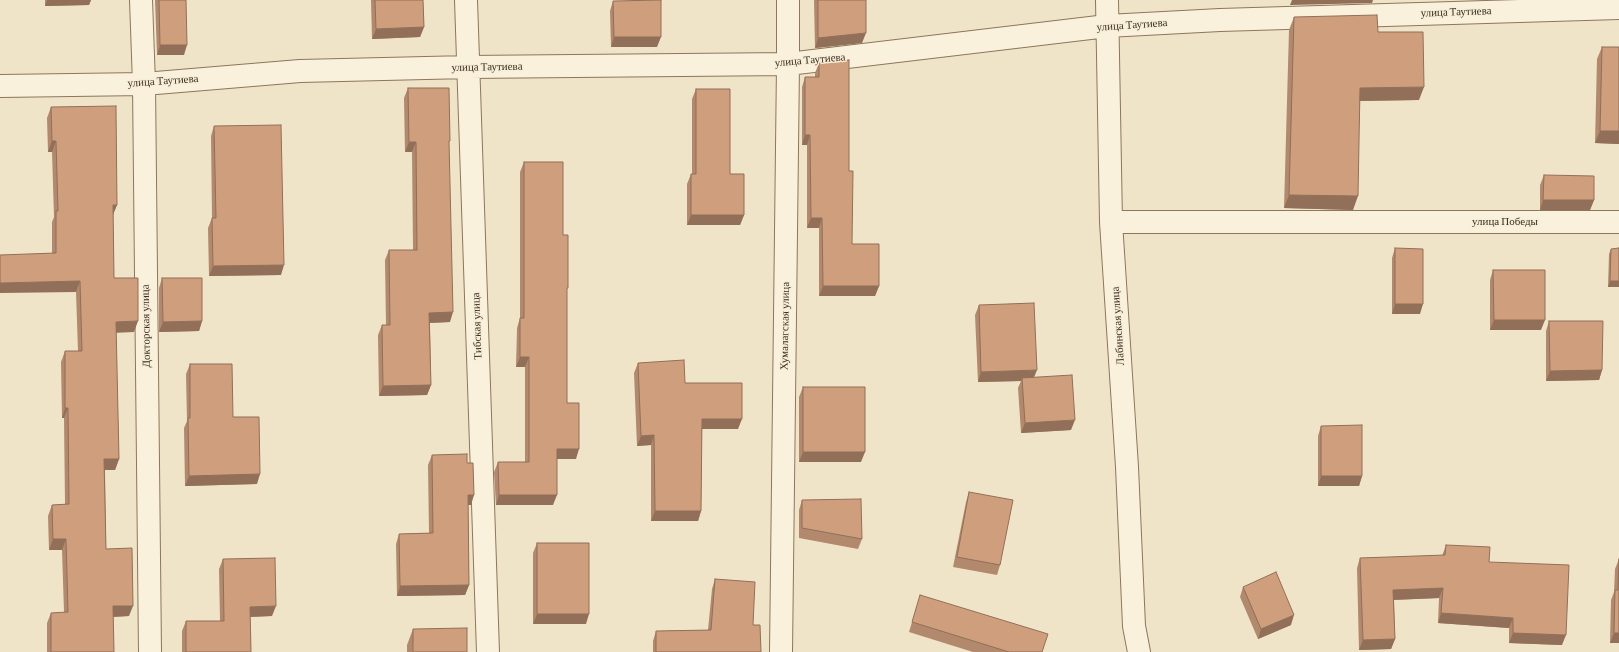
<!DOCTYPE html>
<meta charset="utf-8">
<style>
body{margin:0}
canvas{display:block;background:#f0e4c8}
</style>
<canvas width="1619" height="652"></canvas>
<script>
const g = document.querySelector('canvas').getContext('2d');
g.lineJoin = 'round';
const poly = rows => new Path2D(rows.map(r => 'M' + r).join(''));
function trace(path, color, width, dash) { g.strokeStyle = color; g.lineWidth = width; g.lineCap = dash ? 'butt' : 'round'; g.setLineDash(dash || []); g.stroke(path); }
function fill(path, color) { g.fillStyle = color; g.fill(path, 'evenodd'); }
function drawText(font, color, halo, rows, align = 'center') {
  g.font = font + ' "Crimson Pro",serif'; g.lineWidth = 3; g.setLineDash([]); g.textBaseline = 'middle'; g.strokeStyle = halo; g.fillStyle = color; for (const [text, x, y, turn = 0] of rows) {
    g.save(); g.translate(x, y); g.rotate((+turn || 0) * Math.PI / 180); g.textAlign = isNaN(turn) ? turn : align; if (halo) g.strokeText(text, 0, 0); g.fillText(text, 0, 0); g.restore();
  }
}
const street = poly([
 [141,0,144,84,150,652],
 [466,0,488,652],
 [1107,0,1111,222,1127,467,1134,626,1139,652],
 [0,86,144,84,300,71,468,67,788,64,1107,26,1220,20,1619,8],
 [1111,222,1619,222],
 [781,652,788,64,788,0]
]);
trace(street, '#8d765c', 24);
trace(street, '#faf1dc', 22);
fill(poly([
 [45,0,91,0,89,5,45,6],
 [155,0,186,0,184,55,157,55],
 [371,0,423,0,424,27,420,37,372,39],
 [814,0,866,0,862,43,815,48],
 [613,1,657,47,611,47,610,11],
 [1294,17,1378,32,1419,100,1360,101,1353,210,1284,208,1289,30],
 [1602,47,1619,47,1619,144,1595,143,1597,59],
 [819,63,849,171,852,244,879,286,875,296,819,296,819,228,807,228,807,145,802,145,802,87,805,77,815,77,815,73],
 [408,88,449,144,450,322,430,323,431,385,427,395,379,396,378,335,382,325,386,325,385,260,389,250,413,250,412,152,405,152,404,98],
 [696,89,730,174,744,215,740,225,687,225,687,184,691,174,692,174,692,99],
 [51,107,117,205,113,214,114,278,134,332,116,332,119,459,115,470,105,470,106,549,129,616,113,617,114,652,47,652,47,623,51,613,64,612,62,550,49,550,48,516,52,505,65,504,64,418,62,418,61,362,65,351,78,351,76,292,52,253,52,222,54,217,52,152,48,152,47,118],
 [214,126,281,275,209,276,208,228,212,218,211,136],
 [524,162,563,235,567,292,567,403,576,459,557,459,553,505,496,505,494,472,498,462,525,462,525,367,516,367,517,328,520,318,520,172],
 [1544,175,1594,200,1590,210,1540,210,1540,185],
 [1395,248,1420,314,1392,314,1392,258],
 [1611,249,1619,287,1608,287,1609,254],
 [1493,270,1541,330,1490,330,1490,280],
 [162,278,202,321,199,331,159,332,159,288],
 [979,305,1034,377,1071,430,1021,433,1018,388,1021,381,978,382,975,315],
 [1549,321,1602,370,1599,380,1546,381,1546,331],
 [638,363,685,383,738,429,702,429,701,511,698,521,651,521,651,445,637,446,634,373],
 [190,364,233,417,257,484,185,486,184,428,187,421,186,374],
 [803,387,861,462,799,462,799,397],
 [1321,426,1362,476,1359,486,1318,486,1318,436],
 [432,455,467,463,471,505,468,505,469,585,465,595,397,596,396,544,399,534,429,533,428,465],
 [969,492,1000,565,997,575,953,567,966,502],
 [802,500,862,539,858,549,799,538,799,510],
 [537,543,586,624,533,624,533,553],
 [1446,545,1489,562,1562,645,1509,643,1509,628,1438,623,1439,598,1394,600,1395,639,1391,649,1359,650,1357,568,1360,558,1442,556],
 [223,559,272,616,250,617,251,652,182,652,182,631,186,621,220,621,219,569],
 [1619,559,1619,643,1610,643,1611,600,1614,592,1615,569],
 [715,579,753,625,761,652,653,652,653,641,656,631,708,630,712,589],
 [1243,587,1291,625,1258,639,1240,597],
 [920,595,1042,652,973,652,909,632],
 [413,629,467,652,407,652,407,645]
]), '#b2896c');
fill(poly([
 [47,0,91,0,89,5,45,6],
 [1292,0,1373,0,1372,3,1290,5],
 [424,27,420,37,372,39,376,29],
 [866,33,862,43,815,48,818,38],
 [614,37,661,37,657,47,611,47],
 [160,45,187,45,184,55,157,55],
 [1424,87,1419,100,1356,101,1360,88],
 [1600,131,1619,131,1619,144,1595,143],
 [805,135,810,135,807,145,802,145],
 [52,141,56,141,52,152,48,152],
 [409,142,416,142,412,152,405,152],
 [1289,195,1358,196,1353,210,1284,208],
 [1543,200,1594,200,1590,210,1540,210],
 [113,205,117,205,113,215],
 [691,215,744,215,740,225,687,225],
 [811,218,822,218,819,228,807,228],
 [284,265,281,275,209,276,213,266],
 [80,281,76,292,0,293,0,283],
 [1610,281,1619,281,1619,287,1608,287],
 [823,286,879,286,875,296,819,296],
 [1395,304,1423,304,1420,314,1392,314],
 [453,312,450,322,426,323,429,313],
 [1494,320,1545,320,1541,330,1490,330],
 [138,321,134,332,112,333,116,322],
 [202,321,199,331,159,332,163,322],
 [520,357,529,357,525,367,516,367],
 [1037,370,1033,380,1022,378,1021,381,978,382,981,372],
 [1602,370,1599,380,1546,381,1550,371],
 [431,385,427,395,379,396,383,386],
 [65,408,68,408,64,418,62,418],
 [702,419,742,419,738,429,698,429],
 [1075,420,1071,430,1021,433,1025,423],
 [654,435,651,445,637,446,641,436],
 [557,449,579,449,576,459,553,459],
 [803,452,865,452,861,462,799,462],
 [104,459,119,459,115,470,100,470],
 [260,474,257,484,185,486,189,476],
 [1321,476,1362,476,1359,486,1318,486],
 [468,495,474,495,471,505,465,505],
 [499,495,557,495,553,505,496,505],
 [655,511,701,511,698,521,651,521],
 [53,539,66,539,62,550,49,550],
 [469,585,465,595,397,596,400,586],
 [1443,588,1439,598,1390,600,1393,590],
 [113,606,133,606,129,616,109,617],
 [276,606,272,616,246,617,250,607],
 [1441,613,1513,618,1509,628,1438,623],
 [537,614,589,614,586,624,533,624],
 [1294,615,1291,625,1258,639,1261,629],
 [1513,633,1566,635,1562,645,1509,643],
 [1614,633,1619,633,1619,643,1610,643],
 [1395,639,1391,649,1359,650,1363,640]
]), '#916f58');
const building = poly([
 [159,0,186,0,187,45,160,45,159,0],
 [375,0,423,0,424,27,376,29,375,0],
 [661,0,661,37,614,37,613,1,661,0],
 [818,0,866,0,866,33,818,38,818,0],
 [1377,15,1378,32,1423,32,1424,87,1360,88,1358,196,1289,195,1294,17,1377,15],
 [1602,47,1619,47,1619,131,1600,131,1602,47],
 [849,60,849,171,853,171,852,244,879,244,879,286,823,286,822,218,811,218,810,135,805,135,805,77,819,77,819,63,849,60],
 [408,88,449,88,450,141,449,141,453,312,429,313,431,385,383,386,382,325,390,325,389,250,417,250,416,142,409,142,408,88],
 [696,89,730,89,730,174,744,174,744,215,691,215,691,174,696,174,696,89],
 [116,106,117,205,113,205,114,278,138,278,138,321,116,322,119,459,104,459,106,549,132,548,133,606,113,606,114,652,51,652,51,613,68,612,66,539,53,539,52,505,69,504,68,408,65,408,65,351,82,351,80,281,0,283,0,255,56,253,56,211,58,211,56,141,52,141,51,107,116,106],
 [281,125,284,265,213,266,212,218,216,218,214,126,281,125],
 [524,162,563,162,563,235,568,235,568,288,567,288,567,403,579,403,579,449,557,449,557,495,499,495,498,462,529,462,529,357,520,357,520,318,524,318,524,162],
 [1544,175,1594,176,1594,200,1543,200,1544,175],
 [1395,248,1423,249,1423,304,1395,304,1395,248],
 [1619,248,1619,281,1610,281,1611,249,1619,248],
 [1493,270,1545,270,1545,320,1494,320,1493,270],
 [162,278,202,278,202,321,163,322,162,278],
 [1034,303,1037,370,981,372,979,305,1034,303],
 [1549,321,1603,321,1602,370,1550,371,1549,321],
 [684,360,685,383,742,383,742,419,702,419,701,511,655,511,654,435,641,436,638,363,684,360],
 [190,364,232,364,233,417,259,417,260,474,189,476,188,418,190,418,190,364],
 [1072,375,1075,420,1025,423,1022,378,1072,375],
 [803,387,865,387,865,452,803,452,803,387],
 [1362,425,1362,476,1321,476,1321,426,1362,425],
 [467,454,467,463,473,463,474,495,468,495,469,585,400,586,399,534,433,533,432,455,467,454],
 [969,492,1013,500,1000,565,957,557,969,492],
 [861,499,862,539,802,528,802,500,861,499],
 [537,543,589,543,589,614,537,614,537,543],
 [1446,545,1490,547,1489,562,1569,565,1566,635,1513,633,1513,618,1441,613,1443,588,1393,590,1395,639,1363,640,1360,558,1445,555,1446,545],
 [275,558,276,606,250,607,251,652,186,652,186,621,224,621,223,559,275,558],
 [1619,559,1619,633,1614,633,1615,590,1618,590,1619,559],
 [1276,572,1294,615,1261,629,1243,587,1276,572],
 [715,579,755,582,753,625,760,625,761,652,656,652,656,631,711,630,715,579],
 [920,595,1048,634,1042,652,1009,652,912,622,920,595],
 [467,628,467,652,413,652,413,629,467,628]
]);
fill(building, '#cf9f7d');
trace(building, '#916f58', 1);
drawText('11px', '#3d2e20', '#f7eed8', [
 ["улица Таутиева",1456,12,-2],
 ["улица Таутиева",1132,25,-4],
 ["улица Таутиева",810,60,-5],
 ["улица Таутиева",487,67,-1],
 ["улица Таутиева",163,81,-4],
 ["улица Победы",1505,222],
 ["Докторская улица",146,326,-91],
 ["Тибская улица",477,326,-92],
 ["Хумалагская улица",785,326,-89],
 ["Лабинская улица",1118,326,-94]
]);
</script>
